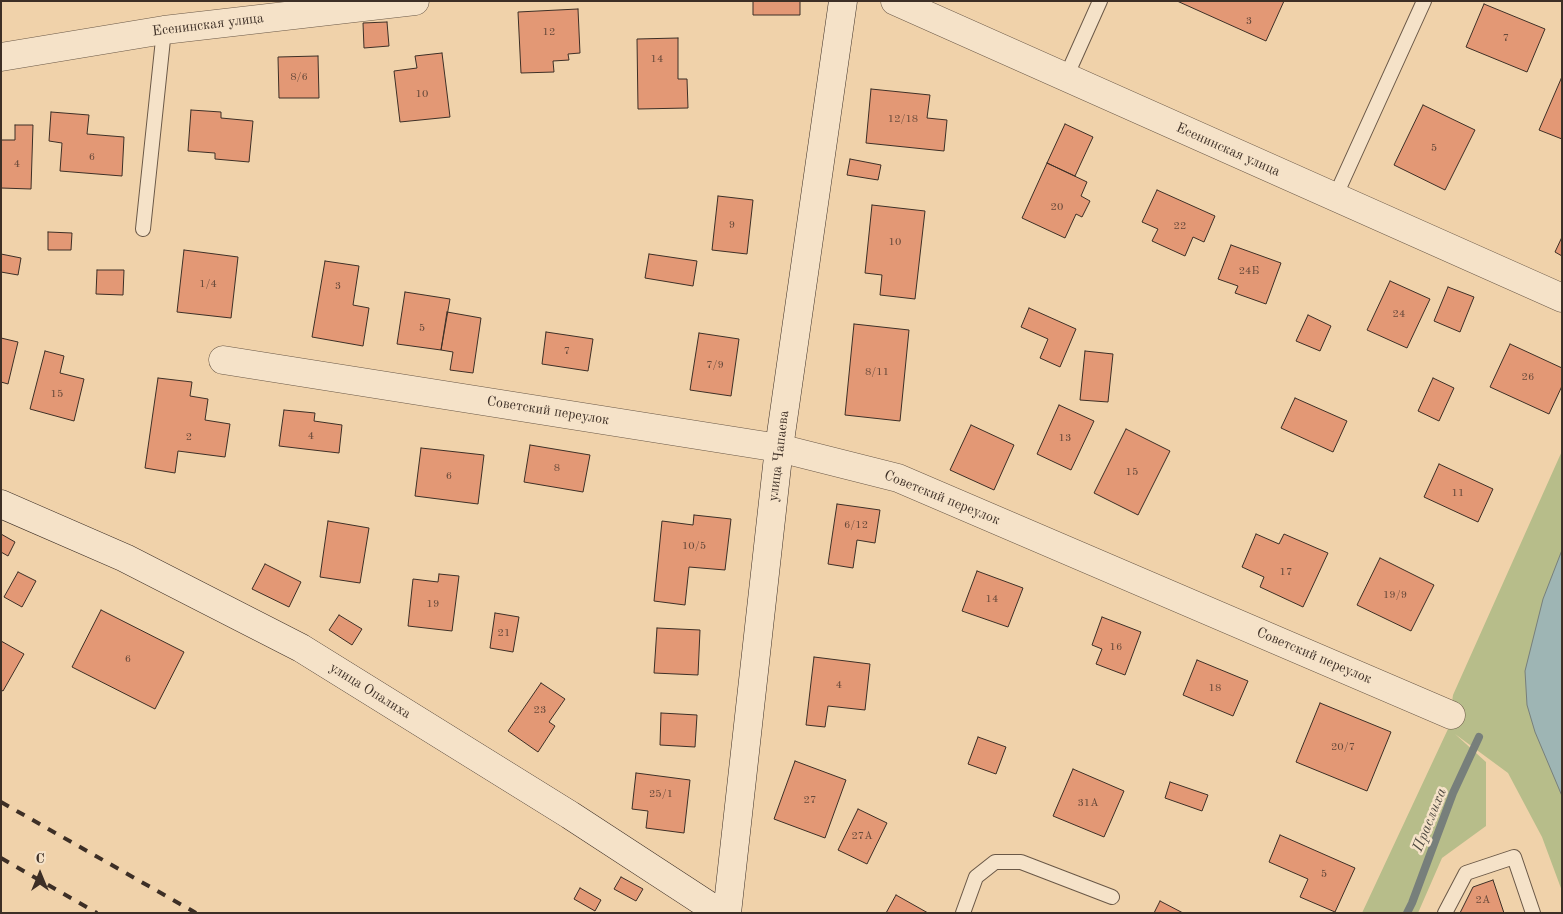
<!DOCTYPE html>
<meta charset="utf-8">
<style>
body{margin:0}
#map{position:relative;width:1563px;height:914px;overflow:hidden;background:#f0d2aa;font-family:"Old Standard TT",serif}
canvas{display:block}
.frame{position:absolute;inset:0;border:2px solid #3d2f26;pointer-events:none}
.north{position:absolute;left:15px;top:849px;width:50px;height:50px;-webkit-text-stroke:4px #f5e2c8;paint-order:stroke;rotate:0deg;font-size:14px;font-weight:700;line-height:20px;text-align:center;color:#3d2f26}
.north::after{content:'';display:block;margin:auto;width:18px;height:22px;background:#3d2f26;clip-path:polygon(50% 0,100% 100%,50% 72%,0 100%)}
</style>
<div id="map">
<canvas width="1563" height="914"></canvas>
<div class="frame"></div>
<div class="north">С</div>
</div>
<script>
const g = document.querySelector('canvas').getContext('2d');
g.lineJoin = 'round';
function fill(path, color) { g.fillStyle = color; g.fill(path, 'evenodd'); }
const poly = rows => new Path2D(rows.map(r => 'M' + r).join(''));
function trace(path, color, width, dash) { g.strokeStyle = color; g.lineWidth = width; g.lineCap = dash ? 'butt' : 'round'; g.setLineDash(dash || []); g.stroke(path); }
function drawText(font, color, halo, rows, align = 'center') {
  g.font = font + ' "Old Standard TT",serif'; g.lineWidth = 5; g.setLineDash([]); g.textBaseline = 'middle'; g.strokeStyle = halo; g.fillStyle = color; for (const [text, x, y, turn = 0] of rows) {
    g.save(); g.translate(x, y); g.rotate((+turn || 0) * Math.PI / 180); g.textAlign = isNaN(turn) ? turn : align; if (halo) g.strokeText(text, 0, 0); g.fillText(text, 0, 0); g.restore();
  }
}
fill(poly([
 [1562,451,1562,891,1542,837,1508,773,1455,734,1486,762,1486,826,1442,858,1418,913,1362,913,1448,729,1453,695]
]), '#b7bd8a');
const water = poly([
 [1562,550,1562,796,1535,732,1527,705,1525,671,1543,599,1562,550]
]);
fill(water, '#9eb5b4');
trace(water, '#777f7b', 1);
trace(poly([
 [1407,913,1412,903,1453,793,1479,737]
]), '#777f7b', 8);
const building = poly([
 [753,1,800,1,800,15,753,15,753,1],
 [1177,1,1284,1,1266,41,1177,1],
 [1484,4,1545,29,1527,72,1466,47,1484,4],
 [578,9,580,53,568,54,569,60,553,61,554,72,521,73,518,12,578,9],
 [387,22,389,46,364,48,363,23,387,22],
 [678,38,678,79,687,79,688,108,638,109,637,39,678,38],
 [442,53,450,117,400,122,394,71,417,68,415,56,442,53],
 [318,56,319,98,279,98,278,57,318,56],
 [1561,79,1562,80,1562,139,1539,130,1561,79],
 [871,89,930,95,927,118,947,120,944,151,866,143,871,89],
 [1423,105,1475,130,1445,190,1394,165,1423,105],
 [191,110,221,112,221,118,253,121,249,162,215,159,215,153,188,151,191,110],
 [51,112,89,115,87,134,124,137,122,176,60,171,62,143,49,141,51,112],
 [1065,124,1093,137,1075,176,1047,163,1065,124],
 [15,125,33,125,31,189,1,188,1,140,15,140,15,125],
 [850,159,881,165,878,180,847,175,850,159],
 [1047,163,1087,182,1081,196,1090,201,1082,217,1076,214,1065,238,1022,218,1047,163],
 [1157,190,1215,216,1204,242,1193,237,1185,256,1152,241,1158,229,1142,222,1157,190],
 [718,196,753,200,747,254,712,250,718,196],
 [872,205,925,211,915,299,880,295,882,275,865,273,872,205],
 [48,232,72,233,71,250,48,250,48,232],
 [1562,237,1562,256,1555,252,1562,237],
 [1231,245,1281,263,1266,304,1235,293,1238,286,1218,279,1231,245],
 [184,250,238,257,231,318,177,312,184,250],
 [1,254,21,258,18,275,1,272,1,254],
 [649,254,697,261,693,286,645,278,649,254],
 [325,261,359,266,353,305,369,308,363,346,312,337,325,261],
 [97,270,124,270,123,295,96,294,97,270],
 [1390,281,1430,299,1407,348,1367,330,1390,281],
 [1448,287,1474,297,1460,332,1434,321,1448,287],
 [405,292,450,299,441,350,397,344,405,292],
 [1029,308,1076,329,1060,367,1040,358,1048,339,1021,327,1029,308],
 [447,312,481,318,473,373,450,370,453,352,441,350,447,312],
 [1308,315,1331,326,1320,351,1296,341,1308,315],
 [854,324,909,330,900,421,845,415,854,324],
 [546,332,593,339,588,371,542,364,546,332],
 [699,333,739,339,731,396,690,390,699,333],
 [1,338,18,342,8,384,1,382,1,338],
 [1510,344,1562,368,1562,386,1549,414,1490,387,1510,344],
 [45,351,64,356,60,373,84,379,74,421,30,409,45,351],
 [1085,351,1113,354,1108,402,1080,400,1085,351],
 [158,378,192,382,190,396,208,399,205,420,230,424,225,457,178,451,175,473,145,468,158,378],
 [1433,378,1454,388,1439,421,1418,411,1433,378],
 [1295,398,1347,421,1333,452,1281,428,1295,398],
 [1059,405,1094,421,1071,470,1037,454,1059,405],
 [284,410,315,413,314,421,342,425,339,453,279,446,284,410],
 [971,425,1014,445,994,490,950,470,971,425],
 [1126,429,1170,451,1138,515,1094,493,1126,429],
 [530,445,590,455,583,492,524,482,530,445],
 [421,448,484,455,478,504,415,496,421,448],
 [1439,464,1493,489,1478,522,1424,497,1439,464],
 [837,504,880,510,875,543,857,540,853,568,828,564,837,504],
 [694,515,731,519,725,570,689,567,685,605,654,601,662,521,693,525,694,515],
 [328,521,369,528,360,583,320,577,328,521],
 [1,534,15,542,8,556,1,552,1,534],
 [1256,534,1279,544,1284,534,1328,553,1303,607,1260,587,1264,577,1242,567,1256,534],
 [1380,558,1434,585,1411,631,1357,605,1380,558],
 [265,564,301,582,289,607,252,589,265,564],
 [977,571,1023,588,1008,627,962,611,977,571],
 [18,572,36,581,22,607,4,597,18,572],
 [439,574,459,576,452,631,408,626,413,579,438,582,439,574],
 [101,610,184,652,155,709,72,667,101,610],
 [495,613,519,617,513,652,490,648,495,613],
 [339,615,362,629,352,645,329,630,339,615],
 [1102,617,1141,632,1125,675,1096,664,1102,649,1092,645,1102,617],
 [657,628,700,630,698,675,654,673,657,628],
 [1,641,24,654,3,691,1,690,1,641],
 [814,657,870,664,865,710,828,706,825,727,806,725,814,657],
 [1197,660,1248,681,1233,716,1183,695,1197,660],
 [541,683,565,699,549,722,555,726,538,752,508,731,541,683],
 [1320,703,1391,732,1367,791,1296,762,1320,703],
 [661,713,697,715,695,747,660,745,661,713],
 [978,737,1006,747,996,774,968,764,978,737],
 [795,761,846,780,825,838,774,819,795,761],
 [1073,769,1124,791,1104,837,1053,816,1073,769],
 [636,773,690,780,684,833,646,828,648,811,632,809,636,773],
 [1170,782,1208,795,1202,811,1165,798,1170,782],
 [858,809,887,823,867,864,838,850,858,809],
 [1280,835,1355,868,1335,912,1300,897,1308,879,1269,862,1280,835],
 [621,877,643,889,636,901,614,889,621,877],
 [1493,880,1504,913,1460,913,1473,887,1493,880],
 [580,888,601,900,595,911,574,899,580,888],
 [896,895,928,913,886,913,896,895],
 [1160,901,1183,913,1154,913,1160,901]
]);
fill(building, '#e39875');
trace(building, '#3d2f26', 1);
const lane = poly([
 [1066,77,1100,1],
 [1335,197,1424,1],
 [143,229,164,30],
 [963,913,976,877,995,862,1021,862,1112,897],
 [1445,913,1466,873,1514,857,1533,913]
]);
const street = poly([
 [895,1,1562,298],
 [1,57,164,30,415,1],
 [223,360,779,448,898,478,1451,715]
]);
const secondary = poly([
 [1,504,125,558,301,648,570,815,720,913],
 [727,913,779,448,843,1]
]);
trace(lane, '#6a5847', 16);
trace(street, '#6a5847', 29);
trace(secondary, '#3d2f26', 29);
trace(lane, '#f5e2c8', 14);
trace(street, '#f5e2c8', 28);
trace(secondary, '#f5e2c8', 28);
trace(poly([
 [1,802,196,913],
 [1,858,97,913]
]), '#3d2f26', 4, [9, 9]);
drawText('11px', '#66493a', null, [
 ["3",1249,21],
 ["12",549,32],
 ["7",1506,38],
 ["14",657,59],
 ["8/6",299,77],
 ["10",422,94],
 ["12/18",903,119],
 ["5",1434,148],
 ["6",92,157],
 ["4",17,164],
 ["20",1057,207],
 ["9",732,225],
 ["22",1180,226],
 ["10",895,242],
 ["24Б",1249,271],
 ["1/4",208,284],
 ["3",338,286],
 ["24",1399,314],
 ["5",422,328],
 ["7",567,351],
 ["7/9",715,365],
 ["8/11",877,372],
 ["26",1528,377],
 ["15",57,394],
 ["4",311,436],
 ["2",189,437],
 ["13",1065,438],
 ["8",557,468],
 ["15",1132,472],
 ["6",449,476],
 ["11",1458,493],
 ["6/12",856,525],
 ["10/5",694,546],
 ["17",1286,572],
 ["19/9",1395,595],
 ["14",992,599],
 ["19",433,604],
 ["21",504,633],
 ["16",1116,647],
 ["6",128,659],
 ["4",839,685],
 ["18",1215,688],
 ["23",540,710],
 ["20/7",1343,747],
 ["25/1",661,794],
 ["27",810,800],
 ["31А",1088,803],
 ["27А",862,836],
 ["5",1324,874],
 ["2А",1483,900]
]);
drawText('14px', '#3d2f26', '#f5e2c8', [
 ["Есенинская улица",208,25,-7],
 ["Есенинская улица",1228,150,24],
 ["Советский переулок",548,411,9],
 ["улица Чапаева",779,456,-83],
 ["Советский переулок",942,498,22],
 ["Советский переулок",1314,656,23],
 ["улица Опалиха",370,691,32]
]);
drawText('italic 15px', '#504a42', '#f5e2c8', [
 ["Праслиха",1430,820,-68]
]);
</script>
